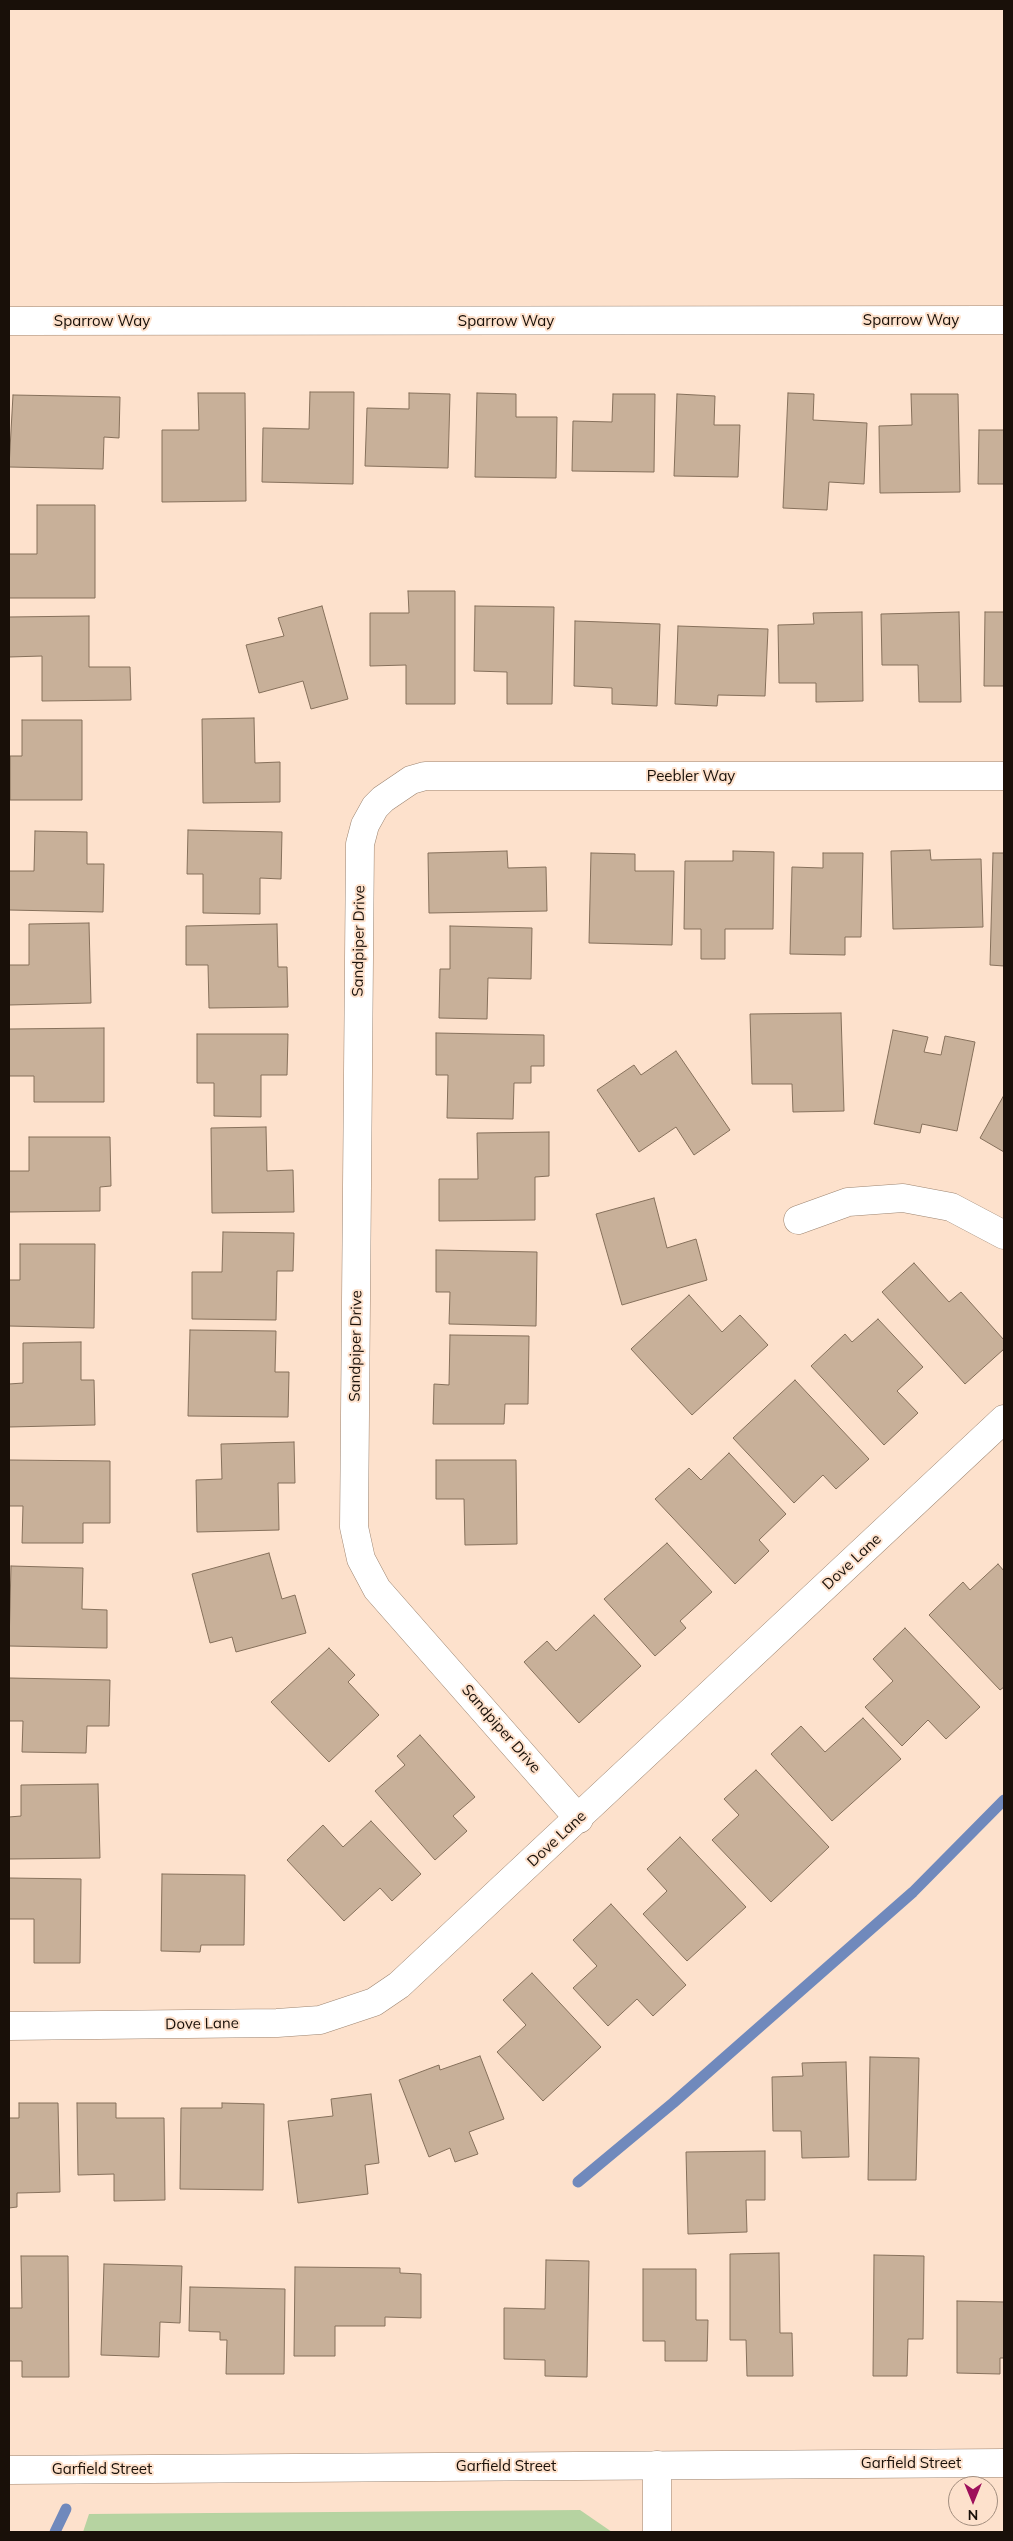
<!DOCTYPE html>
<style>
body{margin:0}
#map{position:relative;width:1013px;height:2541px;overflow:hidden;background:#fde1cc;font-family:Mulish,sans-serif}
canvas{display:block}
.frame{position:absolute;inset:0;border:10px solid #191009;pointer-events:none}
.north{position:absolute;left:948px;top:2476px;width:50px;height:50px;box-sizing:border-box;background:#fde1cc;border:1px solid #a28d7e;border-radius:50%;rotate:180deg;font-size:14px;font-weight:700;line-height:20px;text-align:center;color:#191009}
.north::after{content:'';display:block;margin:auto;width:18px;height:22px;background:#9e0f5b;clip-path:polygon(50% 0,100% 100%,50% 72%,0 100%)}
</style>
<div id="map">
<canvas width="1013" height="2541"></canvas>
<div class="frame"></div>
<div class="north">N</div>
</div>
<script>
const g = document.querySelector('canvas').getContext('2d');
g.lineJoin = 'round';
function fill(path, color) { g.fillStyle = color; g.fill(path, 'evenodd'); }
const poly = rows => new Path2D(rows.map(r => 'M' + r).join(''));
function trace(path, color, width, dash) { g.strokeStyle = color; g.lineWidth = width; g.lineCap = dash ? 'butt' : 'round'; g.setLineDash(dash || []); g.stroke(path); }
function drawText(font, color, halo, rows, align = 'center') {
  g.font = font + ' Mulish,sans-serif'; g.lineWidth = 4; g.setLineDash([]); g.textBaseline = 'middle'; g.strokeStyle = halo; g.fillStyle = color; for (const [text, x, y, turn = 0] of rows) {
    g.save(); g.translate(x, y); g.rotate((+turn || 0) * Math.PI / 180); g.textAlign = isNaN(turn) ? turn : align; if (halo) g.strokeText(text, 0, 0); g.fillText(text, 0, 0); g.restore();
  }
}
fill(poly([
 [580,2510,612,2532,83,2532,89,2514]
]), '#b6d3a1');
trace(poly([
 [578,2182,673,2103,913,1892,1004,1800],
 [55,2532,66,2509]
]), '#7089bc', 11);
const building = poly([
 [310,392,354,392,353,484,262,482,263,428,309,429,310,392],
 [198,393,245,393,246,501,162,502,162,430,199,430,198,393],
 [409,393,450,394,448,468,365,466,367,408,409,409,409,393],
 [477,393,516,394,516,417,557,417,556,478,475,477,477,393],
 [788,393,814,394,813,420,867,423,864,484,829,482,827,510,783,508,788,393],
 [613,394,655,394,654,472,572,471,573,421,612,422,613,394],
 [677,394,715,396,714,425,740,425,738,477,674,476,677,394],
 [911,394,958,394,960,492,880,493,879,426,912,425,911,394],
 [13,395,120,397,119,438,104,437,103,469,9,467,13,395],
 [979,430,1004,430,1004,484,978,484,979,430],
 [37,505,95,505,95,598,9,598,9,554,37,554,37,505],
 [408,591,455,591,455,704,406,704,406,665,370,666,370,613,409,613,408,591],
 [322,606,348,699,311,709,303,681,259,693,246,645,284,636,278,618,322,606],
 [475,606,554,607,552,704,507,704,507,672,474,671,475,606],
 [862,612,863,701,816,702,816,683,779,683,778,625,814,624,813,613,862,612],
 [959,612,961,702,919,702,918,665,882,665,881,614,959,612],
 [985,612,1004,612,1004,686,984,686,985,612],
 [89,616,89,667,130,667,131,700,42,701,42,656,9,657,9,617,89,616],
 [575,621,660,624,657,706,612,704,612,688,574,686,575,621],
 [678,626,768,629,765,696,718,695,717,706,675,704,678,626],
 [254,718,255,763,280,762,280,802,203,803,202,719,254,718],
 [22,720,82,720,82,800,10,800,10,756,22,756,22,720],
 [188,830,282,832,281,879,260,878,260,914,203,913,203,874,187,874,188,830],
 [35,831,87,832,87,864,104,864,103,912,9,910,9,871,34,871,35,831],
 [930,850,931,860,981,859,983,927,893,929,891,851,930,850],
 [507,851,508,868,546,867,547,911,429,913,428,853,507,851],
 [733,851,774,852,773,929,725,929,725,959,701,959,701,929,684,929,685,861,733,861,733,851],
 [591,853,635,854,635,871,674,871,672,945,589,943,591,853],
 [823,853,863,853,861,937,845,937,845,955,790,954,792,867,823,868,823,853],
 [993,853,1004,853,1004,966,990,965,993,853],
 [89,923,91,1003,9,1005,9,965,29,965,29,924,89,923],
 [277,924,278,967,287,967,288,1007,209,1008,208,965,186,965,186,926,277,924],
 [450,926,532,928,531,979,488,978,487,1019,439,1018,440,969,450,969,450,926],
 [841,1013,844,1111,793,1112,792,1084,752,1084,750,1014,841,1013],
 [104,1028,104,1102,34,1102,34,1076,9,1076,9,1029,104,1028],
 [893,1030,928,1037,924,1052,941,1055,945,1036,975,1042,957,1131,922,1124,920,1133,874,1124,893,1030],
 [436,1033,544,1035,544,1066,531,1066,531,1083,514,1083,513,1119,447,1118,448,1075,436,1075,436,1033],
 [197,1034,288,1034,287,1075,261,1075,261,1117,214,1116,214,1083,197,1083,197,1034],
 [676,1051,730,1130,694,1155,676,1127,639,1152,597,1090,634,1065,641,1075,676,1051],
 [1004,1095,1004,1152,980,1138,1004,1095],
 [266,1127,267,1171,293,1170,294,1212,212,1213,211,1128,266,1127],
 [549,1132,549,1176,535,1177,535,1220,439,1221,439,1179,478,1179,477,1133,549,1132],
 [29,1137,110,1137,111,1186,100,1187,100,1211,9,1212,9,1171,29,1171,29,1137],
 [654,1198,667,1248,696,1239,707,1280,622,1305,596,1214,654,1198],
 [223,1232,294,1233,293,1271,277,1271,276,1320,192,1319,192,1272,222,1272,223,1232],
 [20,1244,95,1244,94,1328,9,1326,9,1280,20,1280,20,1244],
 [436,1250,537,1252,536,1326,449,1324,450,1292,436,1292,436,1250],
 [914,1263,949,1302,961,1292,1004,1340,1004,1349,965,1384,882,1292,914,1263],
 [689,1295,722,1332,740,1315,768,1345,692,1415,631,1349,689,1295],
 [878,1319,923,1367,897,1391,918,1413,884,1445,811,1366,845,1334,852,1342,878,1319],
 [190,1330,276,1331,275,1372,289,1372,288,1417,188,1416,190,1330],
 [450,1335,529,1336,528,1404,505,1404,504,1424,433,1424,434,1384,449,1385,450,1335],
 [81,1342,81,1380,94,1380,95,1425,9,1427,9,1384,23,1383,23,1343,81,1342],
 [795,1380,869,1459,836,1489,823,1475,794,1503,733,1438,795,1380],
 [294,1442,295,1483,278,1483,279,1530,197,1532,196,1480,222,1479,221,1444,294,1442],
 [729,1453,786,1514,759,1540,769,1551,735,1584,655,1499,689,1468,701,1480,729,1453],
 [9,1460,110,1461,110,1523,83,1523,83,1543,22,1543,23,1506,9,1506,9,1460],
 [436,1460,516,1460,517,1544,465,1545,464,1499,436,1499,436,1460],
 [667,1543,712,1592,680,1621,686,1628,655,1656,604,1599,667,1543],
 [269,1553,282,1599,295,1595,306,1633,236,1652,232,1637,210,1643,192,1574,269,1553],
 [998,1564,1004,1571,1004,1687,1000,1690,929,1615,963,1582,970,1590,998,1564],
 [11,1566,83,1568,82,1609,107,1610,107,1648,9,1646,11,1566],
 [594,1615,641,1666,579,1723,524,1662,547,1641,556,1651,594,1615],
 [905,1628,980,1707,946,1739,928,1720,902,1746,865,1707,893,1681,873,1659,905,1628],
 [329,1648,355,1675,348,1682,379,1715,329,1762,271,1702,329,1648],
 [9,1678,110,1680,109,1726,87,1726,86,1753,22,1752,23,1721,9,1721,9,1678],
 [863,1718,901,1759,832,1821,771,1754,801,1726,825,1752,863,1718],
 [420,1735,475,1797,453,1816,467,1831,435,1860,375,1791,405,1765,397,1756,420,1735],
 [756,1770,829,1847,771,1902,712,1840,739,1815,724,1799,756,1770],
 [98,1784,100,1858,9,1859,9,1817,21,1816,21,1785,98,1784],
 [371,1821,421,1874,392,1901,380,1888,344,1921,287,1860,323,1825,343,1847,371,1821],
 [680,1837,746,1907,687,1961,643,1914,667,1891,647,1869,680,1837],
 [162,1874,245,1875,244,1945,201,1945,200,1952,161,1951,162,1874],
 [9,1878,81,1879,80,1963,34,1963,34,1919,9,1919,9,1878],
 [611,1904,686,1985,653,2016,637,1999,608,2026,573,1988,597,1966,573,1940,611,1904],
 [532,1973,601,2047,543,2101,497,2052,526,2025,503,2000,532,1973],
 [480,2056,504,2119,469,2132,478,2154,455,2162,450,2148,429,2157,399,2080,439,2065,440,2070,480,2056],
 [870,2057,919,2058,916,2180,868,2180,870,2057],
 [846,2062,849,2157,802,2158,801,2131,773,2131,772,2077,803,2076,802,2063,846,2062],
 [371,2094,379,2163,365,2165,368,2194,298,2203,288,2121,333,2116,331,2099,371,2094],
 [19,2103,58,2103,60,2192,17,2193,17,2207,9,2208,9,2118,19,2118,19,2103],
 [77,2103,116,2103,116,2118,164,2118,165,2200,114,2201,114,2174,78,2175,77,2103],
 [222,2103,264,2104,263,2190,180,2189,181,2108,222,2108,222,2103],
 [765,2151,765,2200,746,2200,747,2232,688,2234,686,2152,765,2151],
 [779,2253,780,2333,792,2333,793,2376,747,2376,746,2340,730,2340,730,2254,779,2253],
 [874,2255,924,2256,923,2339,908,2339,907,2376,873,2376,874,2255],
 [21,2256,68,2256,69,2377,22,2377,22,2361,9,2361,9,2308,22,2308,21,2256],
 [546,2260,589,2261,587,2377,545,2376,545,2360,504,2359,504,2308,545,2309,546,2260],
 [104,2264,182,2266,180,2323,160,2322,159,2357,101,2355,104,2264],
 [295,2267,400,2268,400,2273,421,2274,421,2318,385,2317,385,2326,335,2326,335,2356,294,2356,295,2267],
 [643,2269,696,2269,696,2320,708,2320,707,2361,665,2361,665,2341,643,2341,643,2269],
 [190,2287,285,2289,284,2374,226,2374,227,2340,220,2340,220,2332,189,2331,190,2287],
 [957,2301,1004,2302,1004,2358,1000,2358,1000,2374,957,2373,957,2301]
]);
fill(building, '#c8b099');
trace(building, '#86705b', 1);
const street = poly([
 [9,321,1004,320],
 [798,1220,848,1202,903,1198,951,1207,1004,1235],
 [579,1819,377,1589,361,1559,354,1527,360,844,365,825,375,807,383,799,411,780,425,776,1004,776],
 [9,2026,277,2023,320,2020,374,2002,399,1985,1004,1419],
 [657,2465,657,2532]
]);
const secondary = poly([
 [9,2470,1004,2463]
]);
trace(street, '#9c8470', 29);
trace(secondary, '#9c8470', 29);
trace(street, '#fff', 28);
trace(secondary, '#fff', 28);
drawText('15px', '#191009', '#fde1cc', [
 ["Sparrow Way",911,320],
 ["Sparrow Way",102,321],
 ["Sparrow Way",506,321],
 ["Peebler Way",691,776],
 ["Sandpiper Drive",359,941,-89],
 ["Sandpiper Drive",356,1346,-89],
 ["Dove Lane",852,1562,-43],
 ["Sandpiper Drive",501,1729,49],
 ["Dove Lane",557,1839,-43],
 ["Dove Lane",202,2024,-1],
 ["Garfield Street",911,2463],
 ["Garfield Street",506,2466],
 ["Garfield Street",102,2469]
]);
</script>
